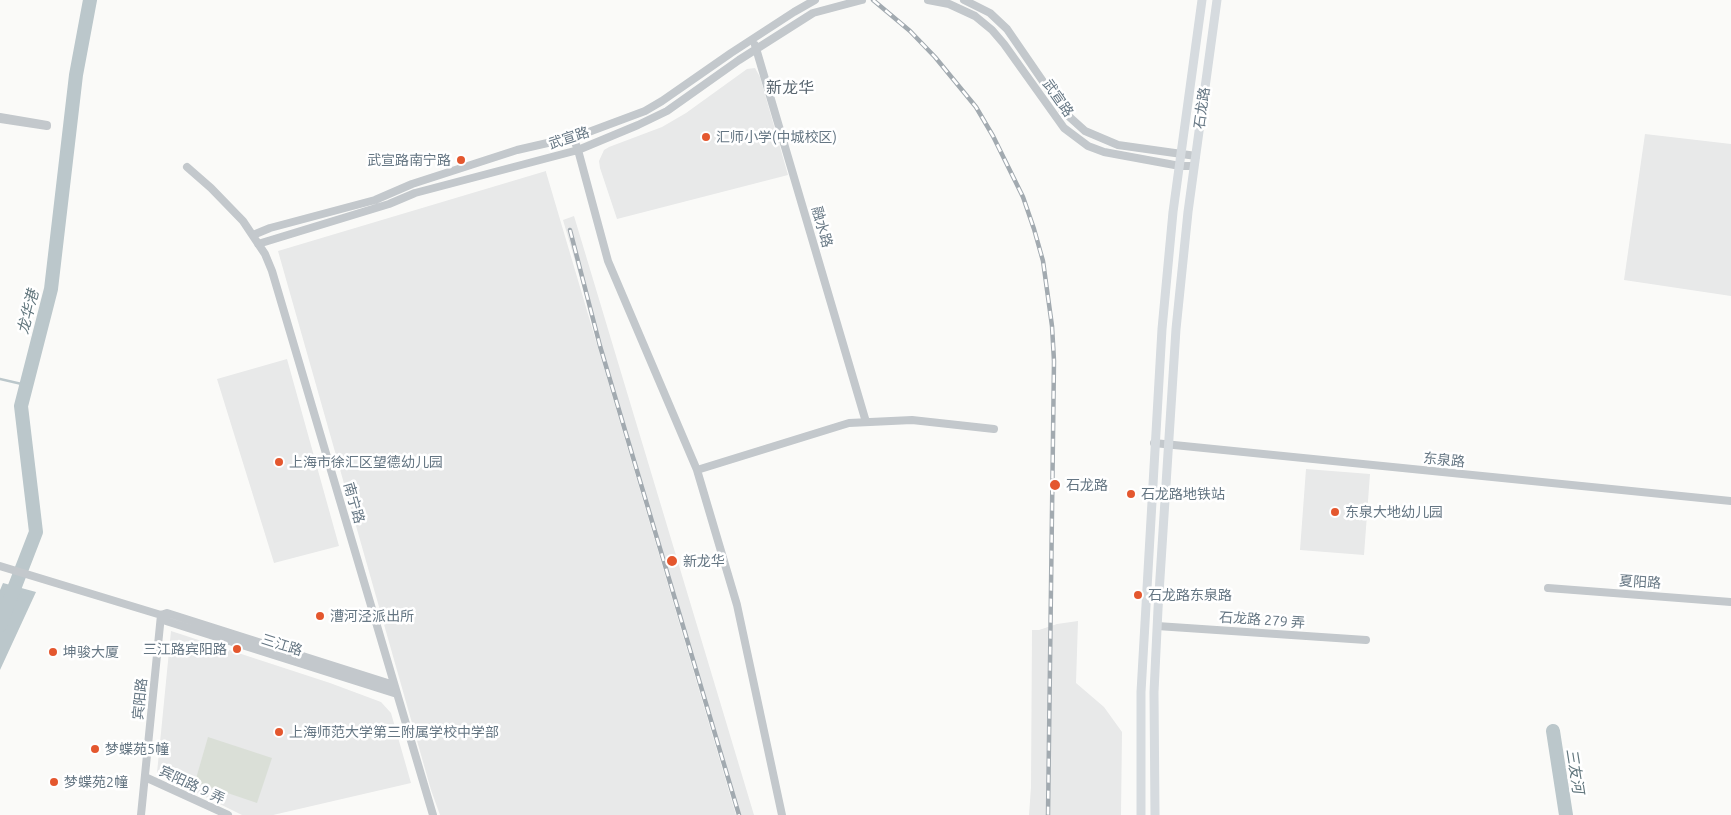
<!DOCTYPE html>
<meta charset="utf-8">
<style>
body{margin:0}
canvas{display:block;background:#fafaf8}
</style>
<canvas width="1731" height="815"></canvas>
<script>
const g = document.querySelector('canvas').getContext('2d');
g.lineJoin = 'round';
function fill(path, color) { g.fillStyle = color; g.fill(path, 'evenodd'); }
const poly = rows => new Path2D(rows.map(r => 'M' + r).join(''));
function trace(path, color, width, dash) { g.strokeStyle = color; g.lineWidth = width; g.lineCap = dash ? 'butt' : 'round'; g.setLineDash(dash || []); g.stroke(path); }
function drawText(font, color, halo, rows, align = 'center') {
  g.font = font + ' Ubuntu,"Noto Sans SC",sans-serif'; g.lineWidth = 5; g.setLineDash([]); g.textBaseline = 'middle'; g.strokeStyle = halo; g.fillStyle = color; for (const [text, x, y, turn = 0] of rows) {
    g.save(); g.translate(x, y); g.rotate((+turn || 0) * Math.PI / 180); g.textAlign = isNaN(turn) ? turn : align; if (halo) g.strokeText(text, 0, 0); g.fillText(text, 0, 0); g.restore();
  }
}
fill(poly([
 [755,68,760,77,788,175,617,219,600,168,599,161,604,150,609,147,662,127,686,113,747,69],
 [1645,134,1731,144,1731,296,1624,280],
 [546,171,546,172,736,815,440,815,431,790,278,251],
 [574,216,754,815,738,815,563,220],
 [287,359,339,546,274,563,217,379],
 [1306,469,1370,474,1364,555,1300,550],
 [1078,621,1076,683,1104,707,1122,732,1121,815,1029,815,1031,787,1032,630,1039,630,1057,624],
 [171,631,330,683,381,702,391,713,411,783,273,815,242,815,157,773]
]), '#e8e9e9');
fill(poly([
 [208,737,272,758,257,803,195,782]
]), '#dadfd7');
fill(poly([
 [3,583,36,592,0,670,0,590]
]), '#bbc7cb');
trace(poly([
 [0,379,26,385]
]), '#bbc7cb', 2.5);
trace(poly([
 [0,625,36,532,21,406,51,289,76,75,90,0],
 [1553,731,1566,815]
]), '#bbc7cb', 14);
trace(poly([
 [928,0,949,4,975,16,992,30,1004,44,1064,128,1088,146,1104,152,1180,166,1194,166],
 [964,0,990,13,1007,29,1064,112,1085,131,1118,145,1196,156],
 [755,45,866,422],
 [0,117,47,125,47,126,0,119],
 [573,137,578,150,608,261,697,470,737,605,782,815],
 [187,167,211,188,243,221,265,254,272,271,433,815],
 [253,235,270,228,375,200,412,184,517,150,578,136,645,111,662,101,731,53,794,12,815,0],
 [258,244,389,204,415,193,578,150,638,125,667,111,739,60,813,13,862,0],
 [1154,443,1731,501],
 [697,470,849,423,912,420,994,429],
 [0,566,161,615,167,613,394,685],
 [1548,588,1731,602],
 [161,615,166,621,397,694],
 [1157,626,1366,640],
 [145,777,228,815],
 [141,815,161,615]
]), '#c3c8cc', 8);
trace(poly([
 [1141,815,1141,692,1162,329,1173,212,1202,0],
 [1155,815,1154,692,1158,609,1176,329,1188,212,1217,0]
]), '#d6dbdf', 9);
const rail = poly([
 [873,0,910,31,935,57,976,107,993,136,1023,197,1034,229,1043,261,1052,326,1054,361,1048,815],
 [570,230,600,346,739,815]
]);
trace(rail, '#a2aab0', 4.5);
trace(rail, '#fff', 2.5, [8]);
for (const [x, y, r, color] of [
 [706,137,5,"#e4572e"],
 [461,160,5,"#e4572e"],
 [279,462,5,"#e4572e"],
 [1055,485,6,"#e4572e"],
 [1131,494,5,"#e4572e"],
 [1335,512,5,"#e4572e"],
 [672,561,6,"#e4572e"],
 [1138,595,5,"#e4572e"],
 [320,616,5,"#e4572e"],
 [237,649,5,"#e4572e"],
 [53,652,5,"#e4572e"],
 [279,732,5,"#e4572e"],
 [95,749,5,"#e4572e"],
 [54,782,5,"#e4572e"]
]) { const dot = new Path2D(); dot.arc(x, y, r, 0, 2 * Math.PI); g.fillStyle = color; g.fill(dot); trace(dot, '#fff', 2); }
drawText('14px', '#657683', '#fff', [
 ["武宣路",1058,98,55],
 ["石龙路",1202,108,-82],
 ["武宣路",569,138,-18],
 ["融水路",822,227,74],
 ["东泉路",1444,460,6],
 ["南宁路",354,503,74],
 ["夏阳路",1640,582,4],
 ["石龙路 279 弄",1262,620,4],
 ["三江路",282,645,17],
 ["宾阳路",140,699,-84],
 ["宾阳路 9 弄",192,785,25]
]);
drawText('14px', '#657683', '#fff', [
 ["汇师小学(中城校区)",716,137],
 ["武宣路南宁路",451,160,"right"],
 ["上海市徐汇区望德幼儿园",289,462],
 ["石龙路",1066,485],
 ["石龙路地铁站",1141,494],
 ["东泉大地幼儿园",1345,512],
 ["新龙华",683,561],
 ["石龙路东泉路",1148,595],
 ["漕河泾派出所",330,616],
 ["三江路宾阳路",227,649,"right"],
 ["坤骏大厦",63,652],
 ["上海师范大学第三附属学校中学部",289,732],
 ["梦蝶苑5幢",105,749],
 ["梦蝶苑2幢",64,782]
], 'left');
drawText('italic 15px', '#60757c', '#fff', [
 ["龙华港",28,312,-76],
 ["三友河",1575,771,81]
]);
drawText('16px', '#57646e', '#fff', [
 ["新龙华",790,88]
]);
</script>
